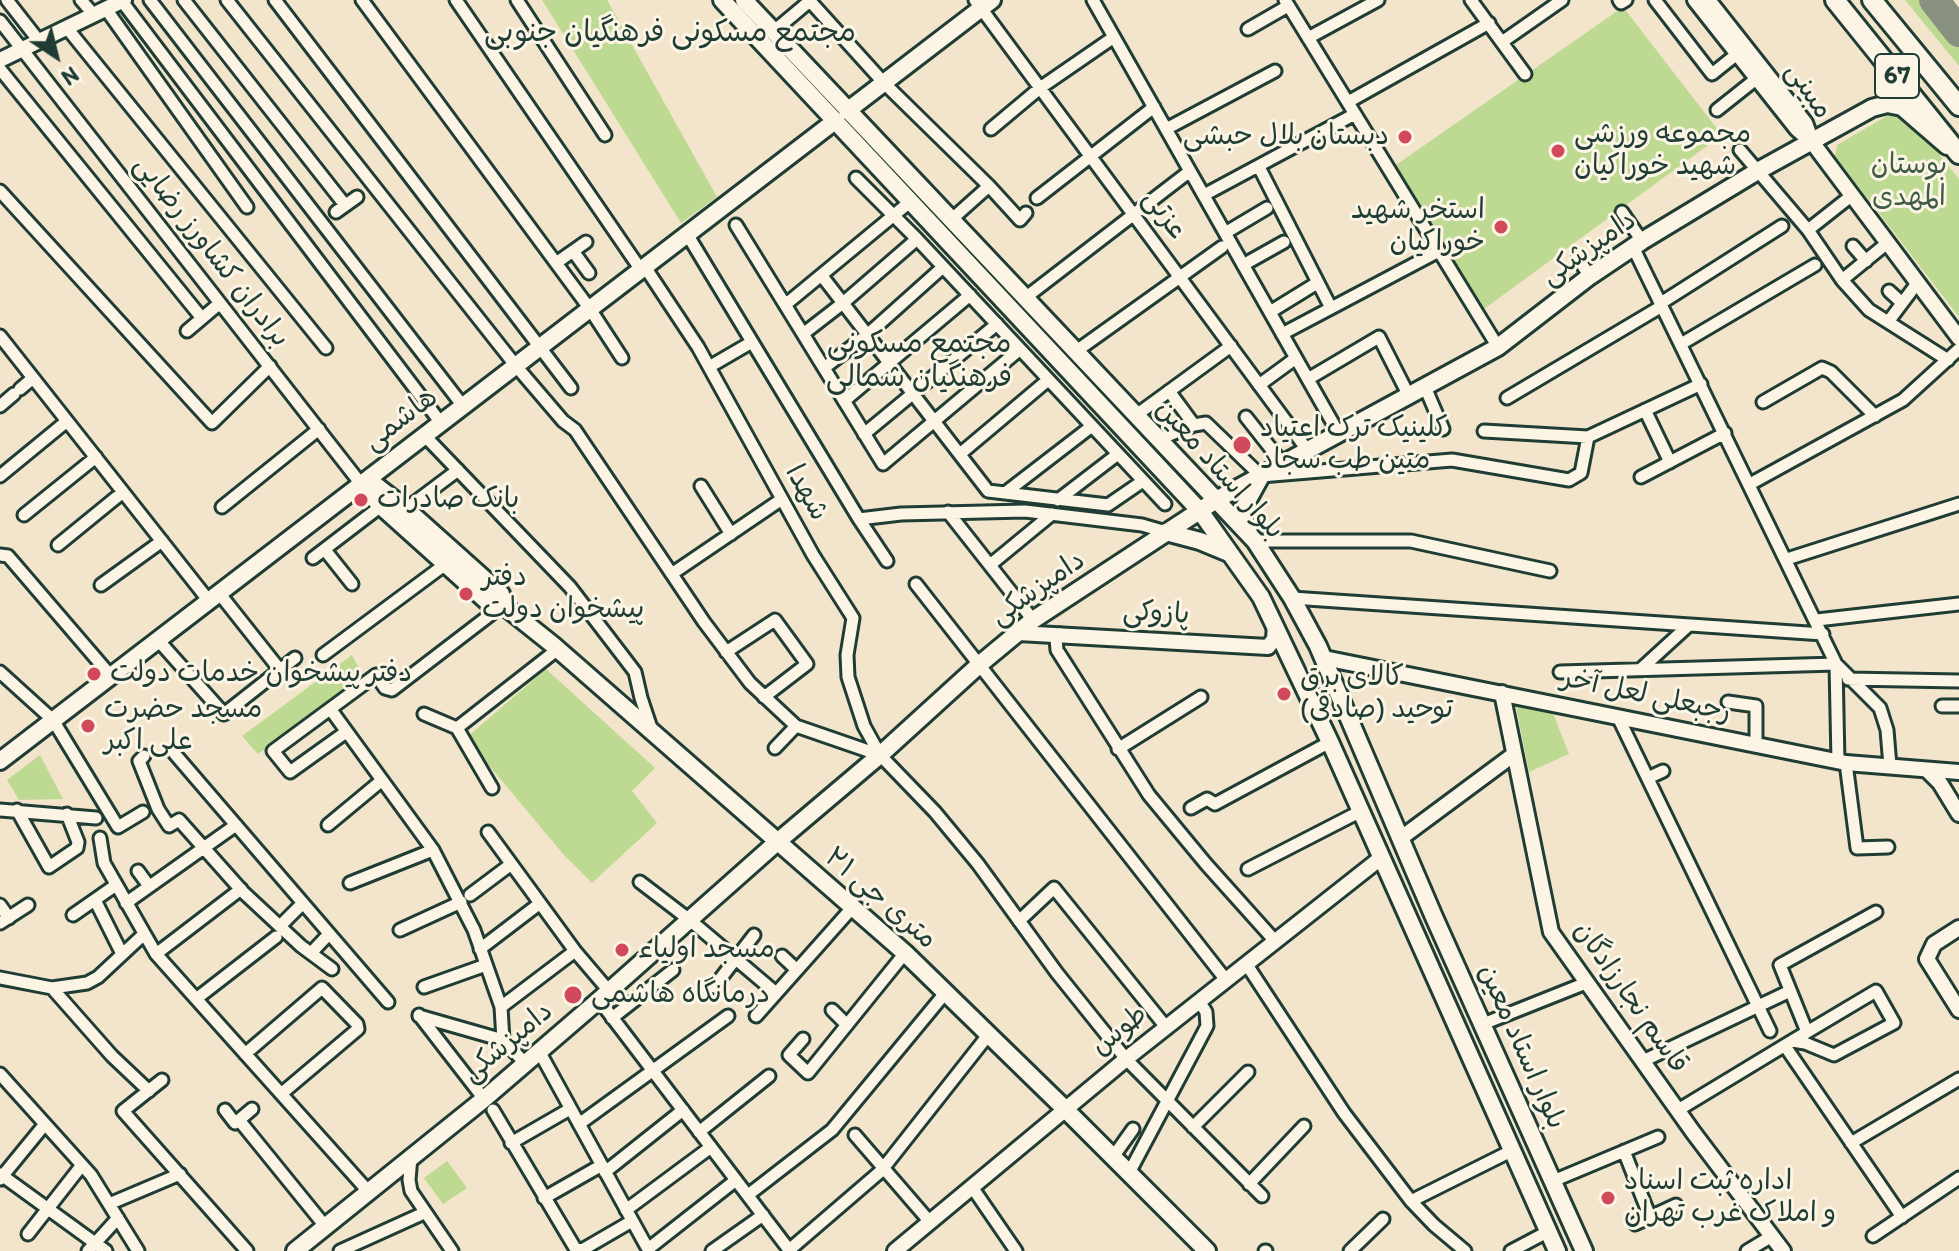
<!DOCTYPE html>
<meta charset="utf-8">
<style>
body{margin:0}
#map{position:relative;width:1959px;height:1251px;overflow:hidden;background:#f2e5cb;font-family:Itim,sans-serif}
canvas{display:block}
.north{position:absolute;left:16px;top:16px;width:80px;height:80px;-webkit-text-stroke:6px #fcf5e5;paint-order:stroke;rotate:145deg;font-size:22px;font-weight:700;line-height:32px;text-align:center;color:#1f3d34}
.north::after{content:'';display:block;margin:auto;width:28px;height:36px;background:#1f3d34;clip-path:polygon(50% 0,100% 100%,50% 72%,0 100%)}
</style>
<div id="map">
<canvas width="1959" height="1251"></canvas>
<div class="north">N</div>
</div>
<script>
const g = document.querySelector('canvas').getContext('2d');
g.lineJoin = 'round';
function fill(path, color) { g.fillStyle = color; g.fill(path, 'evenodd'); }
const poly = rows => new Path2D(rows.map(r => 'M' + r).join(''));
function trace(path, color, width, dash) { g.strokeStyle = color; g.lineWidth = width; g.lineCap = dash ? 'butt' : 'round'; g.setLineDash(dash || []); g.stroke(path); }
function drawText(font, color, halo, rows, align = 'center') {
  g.font = font + ' Itim,"Playpen Sans Arabic",sans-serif'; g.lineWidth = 6; g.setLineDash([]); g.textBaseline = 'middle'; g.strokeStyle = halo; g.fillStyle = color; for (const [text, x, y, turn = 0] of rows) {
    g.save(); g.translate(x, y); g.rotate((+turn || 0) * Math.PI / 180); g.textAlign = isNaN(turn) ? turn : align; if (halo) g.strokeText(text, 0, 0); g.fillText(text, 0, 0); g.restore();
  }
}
fill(poly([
 [542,0,607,0,717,197,681,223],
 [1905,0,1925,0,1959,41,1959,66],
 [1623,7,1722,135,1484,309,1393,167],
 [1892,113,1900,113,1913,122,1959,179,1959,317,1835,156,1837,145],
 [352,655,364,678,258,754,242,736],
 [546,669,655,768,632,791,657,823,592,883,564,855,466,738],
 [1515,702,1552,711,1569,754,1529,772],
 [40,755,63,799,19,800,7,780],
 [447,1161,467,1188,443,1204,424,1178]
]), '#beda92');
trace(poly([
 [1934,0,1959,32]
]), '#889180', 30);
const minor = poly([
 [7,0,39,41],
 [81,0,94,15],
 [121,0,441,423],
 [150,0,463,406],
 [184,0,345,205],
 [227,0,516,366,563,421,575,430,704,622,750,683,796,726,880,755],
 [275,0,571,388],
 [362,0,590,309,622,358],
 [456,0,641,270],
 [517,0,605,135],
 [809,0,884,83,989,186,952,219],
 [975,0,1308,451],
 [1093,0,1339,434],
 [1285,0,1498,347],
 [1471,0,1525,74],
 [1619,0,1621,3,1626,0],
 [1655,0,1712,74,1737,54],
 [106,9,247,207],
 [0,21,361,484],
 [67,28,326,348],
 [1248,29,1288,6],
 [774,31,811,0],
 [1308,38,1378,0],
 [1502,42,1562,0],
 [0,69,201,317],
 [1348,102,1489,23],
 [1717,110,1756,79],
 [991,129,1040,88,1114,37],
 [1166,129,1275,71],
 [1740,150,1808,230,1842,280,1869,310,1948,360],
 [1259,167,1331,308],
 [856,178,917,239,1165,504],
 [989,186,1020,220,1026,213],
 [0,191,212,423,270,366],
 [1204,195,1355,114],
 [1037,198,1154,107],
 [336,212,357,197],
 [1622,212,1642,241],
 [736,225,883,464,1019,350],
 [1808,230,1851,196],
 [1225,233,1267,208],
 [687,234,859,519,887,561],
 [1853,246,1866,261],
 [1633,247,1836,664,1880,708,1887,730,1890,766],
 [573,251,589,273],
 [1578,259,1590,276],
 [556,263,586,242],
 [1243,265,1284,242],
 [645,267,698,347,813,555,853,618,847,655,848,677,864,726,880,755,935,812,978,864,1057,973,1126,1059,1262,1196],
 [822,276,988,491,1108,505,1143,481],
 [1842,280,1886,244],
 [1889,291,1902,303],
 [1025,298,1190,171],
 [1661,303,1782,226],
 [785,305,911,201],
 [1270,312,1317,283],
 [1888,322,1915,286],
 [187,331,220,303],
 [803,334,843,303,917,239],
 [1282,334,1439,251],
 [0,336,209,601],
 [1681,344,1815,265],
 [1075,352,1222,247],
 [709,367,752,342],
 [824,368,867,335,943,267],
 [1308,379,1379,337,1409,396],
 [1259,385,1296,358],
 [1425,387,1443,429],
 [20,389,33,378],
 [1169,391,1194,425],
 [1507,398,1662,306],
 [844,401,970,295],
 [1763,402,1822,368,1831,372,1875,416],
 [0,406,14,394],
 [1645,410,1670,462],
 [1135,416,1231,346],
 [1246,417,1283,464],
 [1484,431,1588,437,1701,384],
 [864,434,997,324],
 [424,435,570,587,635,672,641,698,651,728],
 [1157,440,1194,425,1206,423,1261,476,1452,460,1569,480,1581,473,1588,437],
 [960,454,1048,380],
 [0,476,67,421],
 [1641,477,1725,433],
 [1750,484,1903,400,1959,349],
 [701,486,731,534],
 [1005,493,1092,426],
 [1058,500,1118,454],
 [222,507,319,429],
 [406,509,458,470],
 [948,512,1033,620],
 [24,515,96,457],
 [859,519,901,514,1025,511,1142,525,1166,532],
 [1255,541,1411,541,1550,571],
 [58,545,123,492],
 [325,550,352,584],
 [0,555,8,556,111,676],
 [313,558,381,506],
 [1787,559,1959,504],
 [990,565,1052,514],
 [673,573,782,499],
 [916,584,1226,980],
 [101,585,162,541],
 [219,593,280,670],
 [1292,598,1823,634],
 [1817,620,1959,604],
 [1060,634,1056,639,1057,650,1149,795,1206,864,1275,941],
 [158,640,224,714,295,658],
 [726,652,775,620,807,664,764,697],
 [323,655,451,560],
 [1642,668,1689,625],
 [0,672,53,720,118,827,143,812],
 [1560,672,1836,664,1838,762],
 [1848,679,1959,681],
 [1728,702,1756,706,1756,745],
 [1942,706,1959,706],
 [331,710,433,850,474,930,501,1007,503,1040,525,1063],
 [424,714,457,728,492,788],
 [1619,719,1770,1031],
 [457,728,558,649],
 [346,732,290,772,273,751,376,675,385,688,392,690,503,605],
 [775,748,796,726],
 [1118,749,1201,697],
 [174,753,388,1002],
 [144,756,139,761,158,809,169,826,179,820,243,892,301,946,332,969],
 [1846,763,1857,848,1888,847],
 [1648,778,1663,771],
 [1191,808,1207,799,1215,804,1330,742],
 [0,810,96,818],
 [17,810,49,867,77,848,78,842,67,814],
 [328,825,381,781],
 [488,832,575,951,609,991],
 [100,838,104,863,156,954,368,1191],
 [1248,869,1361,811],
 [138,871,149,886],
 [640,882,691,921,776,993],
 [350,883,433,850],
 [470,895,510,865],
 [95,900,122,954],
 [126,903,236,825],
 [0,905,9,918],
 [73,915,116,885],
 [1019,921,1054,888,1166,1027],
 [0,923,28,905],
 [280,926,303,903],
 [400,930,461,902],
 [480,949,539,904],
 [311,953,329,934],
 [156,954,241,889],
 [782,956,797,970],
 [1247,965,1344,1113,1411,1201,1434,1225,1465,1251],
 [0,978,52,988,87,983,98,977,143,935],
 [424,987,486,965],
 [714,987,754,935],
 [52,988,112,1056,149,1091],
 [196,999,276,937],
 [599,1000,790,1251],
 [501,1007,575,951],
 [832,1010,847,1025],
 [419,1015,484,1099],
 [419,1016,503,1040],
 [756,1016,852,908],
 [612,1018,673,970],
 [1483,1024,1586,983],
 [1807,1032,1780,965,1876,912],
 [803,1039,789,1055,808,1073,905,953],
 [1785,1046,1902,1217],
 [539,1051,649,1251],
 [245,1054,322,988,357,1024,358,1029,281,1094],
 [1643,1061,1790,991],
 [0,1074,91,1175,138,1251],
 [162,1080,123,1111,247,1251],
 [252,1109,239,1120,325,1226],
 [225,1110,235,1123,239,1120],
 [493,1110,575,1248,582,1250,632,1221],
 [1678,1110,1792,1041,1876,991,1894,1023,1834,1055,1805,1043,1792,1041],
 [579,1124,728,1016],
 [1193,1127,1248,1072],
 [699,1132,769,1076],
 [855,1135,930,1222],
 [511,1143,570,1109],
 [1851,1143,1959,1079],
 [1624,1151,1650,1217],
 [411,1157,409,1180,411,1191,452,1251],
 [1113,1157,1133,1129],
 [605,1172,683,1110],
 [1129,1173,1207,1026,1206,1012,1199,1001],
 [0,1174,106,1251],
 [0,1179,45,1124],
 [1553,1181,1658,1137],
 [1249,1184,1304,1126],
 [972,1187,1016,1251],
 [748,1195,832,1130,946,992],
 [544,1198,602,1165],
 [1411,1201,1513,1150],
 [109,1204,180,1174],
 [626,1210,711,1147],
 [1635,1224,1676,1205],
 [28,1234,82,1165],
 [1873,1236,1959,1178],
 [648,1249,736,1180],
 [88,1251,118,1218],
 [340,1251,424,1213],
 [712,1251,763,1215],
 [788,1251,881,1171,989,1034],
 [1265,1251,1266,1251],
 [1350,1251,1383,1219],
 [1511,1251,1549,1231],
 [1747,1251,1772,1236]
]);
const tertiary = poly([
 [1695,0,1797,129,1812,142,1959,338],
 [1708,0,1805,123,1809,134],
 [0,60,124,0],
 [1018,633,1268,647,1274,639,1275,625],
 [1324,658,1846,763,1959,772],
 [1502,693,1551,932,1693,1132,1783,1251],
 [1927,770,1940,783,1959,814],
 [1401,838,1513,755],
 [1959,928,1934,944,1927,959,1959,1010],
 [895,1251,1126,1059,1382,857]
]);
const secondary = poly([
 [722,0,1200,511,1261,597,1330,742,1557,1251],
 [744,0,1255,541,1292,598,1318,646,1434,917,1584,1251],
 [847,111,992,0],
 [361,484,381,506,489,603,503,605,553,645,905,953,1065,1109,1207,1251],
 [361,484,374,484,406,509,501,594,503,605],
 [1166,532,1200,541,1229,553],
 [1249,533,1243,518,1244,507,1260,478],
 [0,761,835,121],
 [295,1251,484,1099,599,1000,776,843,880,755,980,664,1033,620,1216,500,1498,347,1590,276,1642,241,1756,172,1872,108,1887,104,1902,107,1947,146]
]);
const trunk = poly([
 [1835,0,1959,154],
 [1872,0,1959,106]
]);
trace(minor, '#1f3d34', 17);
trace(tertiary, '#1f3d34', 20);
trace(secondary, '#1f3d34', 22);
trace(trunk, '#1f3d34', 24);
trace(minor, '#fcf5e5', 11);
trace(tertiary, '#fcf5e5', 14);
trace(secondary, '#fcf5e5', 16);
trace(trunk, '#fcf5e5', 18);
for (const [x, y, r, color] of [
 [1405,137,8,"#d1495b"],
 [1558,151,8,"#d1495b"],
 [1501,227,8,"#d1495b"],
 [1242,445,10,"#d1495b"],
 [361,500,8,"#d1495b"],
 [466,594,8,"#d1495b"],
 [94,674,8,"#d1495b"],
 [1284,694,8,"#d1495b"],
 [88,726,8,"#d1495b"],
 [622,950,8,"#d1495b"],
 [573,995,10,"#d1495b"],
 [1608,1198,8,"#d1495b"]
]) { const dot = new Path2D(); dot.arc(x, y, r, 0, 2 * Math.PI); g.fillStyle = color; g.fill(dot); trace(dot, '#fcf5e5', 3); }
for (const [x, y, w] of [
 [1897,76,44]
]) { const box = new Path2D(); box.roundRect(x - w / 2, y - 22, w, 44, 6); g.fillStyle = '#fcf5e5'; g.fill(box); trace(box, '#1f3d34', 2); }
drawText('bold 26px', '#1f3d34', null, [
 ["67",1897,76]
]);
drawText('28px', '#1f3d34', '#fcf5e5', [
 ["مبینی",1808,91,56],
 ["عزتی",1164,215,54],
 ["دامپزشکی",1589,249,-35],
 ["برادران کشاورز رضایی",211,252,52],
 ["هاشمی",401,420,-37],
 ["بلوار استاد معین",1219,470,48],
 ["شهدا",806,493,61],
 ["دامپزشکی",1038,589,-35],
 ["پازوکی",1156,614,3],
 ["رجبعلی لعل آخر",1646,696,12],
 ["۲۱ متری جی",880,899,41],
 ["قاسم نجارزادگان",1630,998,55],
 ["طوس",1120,1031,-39],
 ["دامپزشکی",508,1043,-40],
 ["بلوار استاد معین",1521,1047,66]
]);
drawText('28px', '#1f3d34', '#fcf5e5', [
 ["مجموعه ورزشی",1574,135],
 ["شهید خوراکیان",1574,167],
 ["دبستان بلال حبشی",1389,137,"right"],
 ["استخر شهید",1485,211,"right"],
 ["خوراکیان",1485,243,"right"],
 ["کلینیک ترک اعتیاد",1260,429],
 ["متین طب سجاد",1260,461],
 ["بانک صادرات",377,500],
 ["دفتر",482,578],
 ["پیشخوان دولت",482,610],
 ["دفتر پیشخوان خدمات دولت",110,674],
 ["کالای برق",1300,678],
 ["توحید (صادقی)",1300,710],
 ["مسجد حضرت",104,710],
 ["علی اکبر",104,742],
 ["مسجد اولیاء",638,950],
 ["درمانگاه هاشمی",591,995],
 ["اداره ثبت اسناد",1624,1182],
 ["و املاک غرب تهران",1624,1214]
], 'left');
drawText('28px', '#3f5c47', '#fcf5e5', [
 ["بوستان",1909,166],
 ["المهدی",1909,198]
]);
drawText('30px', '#1f3d34', '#fcf5e5', [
 ["مجتمع مسکونی فرهنگیان جنوبی",670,33],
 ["مجتمع مسکونی",919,344],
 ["فرهنگیان شمالی",919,378]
]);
</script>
